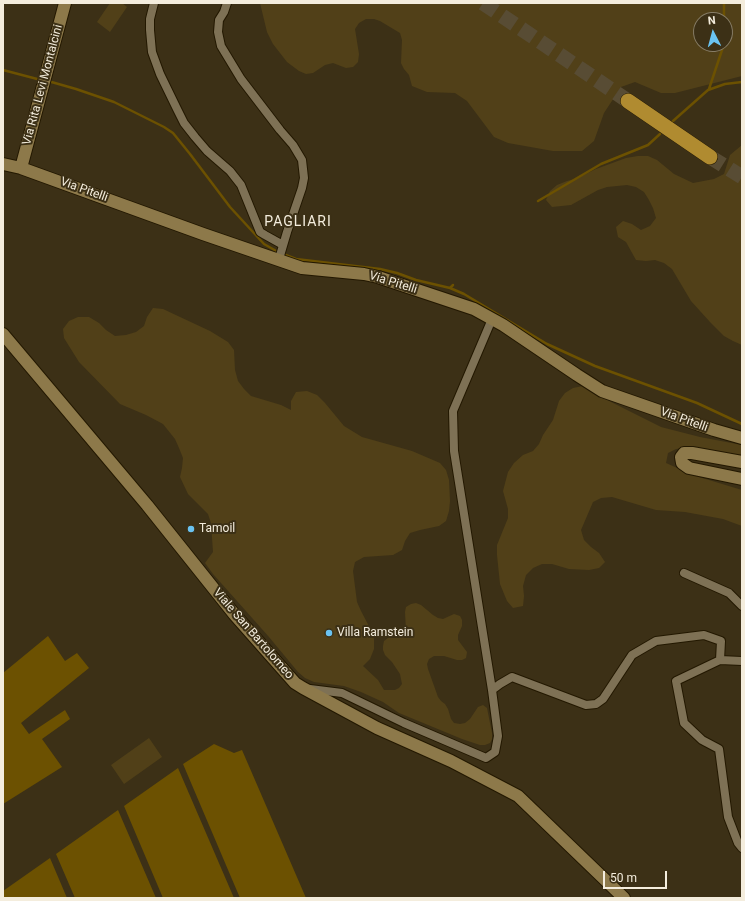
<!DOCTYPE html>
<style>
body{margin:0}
#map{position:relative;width:745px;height:901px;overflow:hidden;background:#3c3016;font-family:Roboto,sans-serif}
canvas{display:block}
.frame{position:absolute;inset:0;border:4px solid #f4eddd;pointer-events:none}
.north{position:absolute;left:693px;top:12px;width:40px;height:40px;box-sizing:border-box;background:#3c3016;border:1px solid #867c66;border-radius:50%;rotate:354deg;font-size:11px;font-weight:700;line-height:16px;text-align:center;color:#f4eddd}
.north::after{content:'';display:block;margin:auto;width:14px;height:18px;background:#6ac3f1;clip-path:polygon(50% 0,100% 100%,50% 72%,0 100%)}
.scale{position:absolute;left:603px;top:871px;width:64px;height:18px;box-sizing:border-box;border:2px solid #f4eddd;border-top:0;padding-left:5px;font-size:12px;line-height:14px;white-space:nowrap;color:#f4eddd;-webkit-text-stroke:3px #3c3016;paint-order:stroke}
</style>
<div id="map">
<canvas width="745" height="901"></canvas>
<div class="frame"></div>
<div class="north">N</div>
<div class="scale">50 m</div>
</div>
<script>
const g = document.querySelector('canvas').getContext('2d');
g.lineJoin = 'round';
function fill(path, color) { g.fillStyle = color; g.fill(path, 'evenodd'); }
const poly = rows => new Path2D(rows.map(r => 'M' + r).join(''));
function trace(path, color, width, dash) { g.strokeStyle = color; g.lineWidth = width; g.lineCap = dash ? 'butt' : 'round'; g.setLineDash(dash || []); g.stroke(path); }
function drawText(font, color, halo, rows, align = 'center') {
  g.font = font + ' Roboto,sans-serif'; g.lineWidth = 4; g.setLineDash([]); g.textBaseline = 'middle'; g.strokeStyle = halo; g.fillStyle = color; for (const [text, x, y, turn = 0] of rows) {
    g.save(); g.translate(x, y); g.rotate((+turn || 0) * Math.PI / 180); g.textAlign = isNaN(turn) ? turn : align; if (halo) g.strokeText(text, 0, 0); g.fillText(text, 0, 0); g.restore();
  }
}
fill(poly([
 [110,3,122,3,127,7,110,32,97,22],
 [260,3,742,3,742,76,675,93,661,93,635,82,621,87,604,113,594,141,582,151,553,151,508,143,494,137,467,101,455,93,427,92,412,86,409,75,404,69,401,63,402,40,400,33,380,21,374,19,366,19,359,23,355,29,359,54,358,62,353,67,346,68,333,63,325,65,313,73,306,74,299,71,287,62,273,44,267,32],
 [701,20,725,20,725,44,701,44],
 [742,145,742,345,733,341,724,336,710,322,691,301,672,269,664,263,655,260,646,261,636,260,626,242,618,237,616,227,623,221,632,224,641,230,650,226,656,218,653,208,649,200,644,192,636,187,627,185,607,187,598,190,571,205,552,207,546,200,550,191,557,185,567,181,578,178,596,169,626,158,638,156,648,156,657,160,674,174,693,183,714,179,724,174,730,155],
 [153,308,163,309,210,331,228,342,234,350,235,370,238,381,244,389,251,396,281,405,291,410,291,401,296,392,307,391,317,395,325,403,344,426,362,437,412,451,440,463,446,470,449,480,450,501,449,511,446,521,439,526,420,530,410,533,405,541,402,550,393,555,364,557,355,562,353,571,357,602,361,611,371,630,374,639,374,649,370,659,363,666,378,680,384,690,395,690,399,688,402,684,400,674,392,662,385,655,383,650,383,646,384,641,388,638,399,638,404,636,406,631,405,612,406,607,411,604,416,603,421,605,433,615,438,618,443,619,454,614,460,616,462,620,462,626,458,635,458,640,467,652,466,658,462,660,457,660,444,656,434,656,429,659,427,664,428,669,438,697,441,701,445,704,448,709,451,719,454,723,460,724,465,723,470,719,478,707,483,705,487,708,492,733,492,739,490,743,485,745,480,745,462,739,399,713,383,702,361,692,344,686,314,682,305,678,298,672,269,637,213,574,205,563,213,552,211,523,208,514,188,494,180,477,182,468,183,458,179,448,175,439,163,424,146,415,120,404,79,362,64,338,63,329,69,321,78,317,89,317,99,323,106,330,115,336,126,335,136,332,144,326,147,317],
 [583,386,611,402,661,427,700,437,742,445,742,456,696,447,676,449,668,453,666,463,675,467,699,477,742,490,742,526,723,519,685,512,656,510,612,497,601,498,593,502,581,530,584,540,591,547,599,553,605,562,599,568,589,570,569,569,552,564,542,564,533,568,526,575,523,586,524,596,523,606,513,608,507,601,500,584,497,555,497,545,508,518,508,509,503,491,508,472,514,463,523,455,533,451,539,444,543,435,553,420,559,401,565,393,573,388],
 [149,738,162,757,124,784,111,765]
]), '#514018');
fill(poly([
 [48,636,65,661,77,653,89,668,21,723,29,734,65,710,70,719,42,739,62,767,3,804,3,673],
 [214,744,234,753,242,750,306,898,240,898,183,764],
 [178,768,234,898,163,898,124,806],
 [118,810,156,898,75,898,56,854],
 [50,858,67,898,3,898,3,891]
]), '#6c5101');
trace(poly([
 [724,3,724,20],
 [3,70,41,80],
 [48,81,76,89,114,102,164,127,173,133,190,154,230,207,264,244,278,252,296,259,380,269,397,273,416,280,450,288,464,294,547,344,595,366,697,403,742,424],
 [709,89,724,44],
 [673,121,708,90,725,84,742,82],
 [538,201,601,164,648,145,660,134],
 [450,288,453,285]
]), '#6c5101', 2.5);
trace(poly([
 [483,3,628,101],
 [710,157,742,177]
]), '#584c34', 15, [15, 8]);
const street = poly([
 [154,3,150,19,150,30,152,52,160,74,177,109,184,123,195,137,207,151,230,171,241,185,260,232,265,235,283,245],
 [227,3,224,12,219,20,218,32,221,46,241,79,280,130,293,145,302,160,304,178,302,188,287,232,279,259],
 [684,573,729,593,742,606],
 [720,660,742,661],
 [310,689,342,693,404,723,486,758,495,752,498,736,492,690,500,684,512,677,586,705,596,704,603,699,632,655,656,641,704,635,721,641,720,660,676,681,684,723,702,740,719,749,728,817,738,843,742,848],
 [492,690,454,451,453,411,492,319]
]);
const secondary = poly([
 [3,164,21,168,203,234,302,268,364,274,378,277,474,309,503,325,577,375,602,391,714,430,742,438],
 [21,168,65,3],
 [3,334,147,505,234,614,295,683,303,688,377,728,451,761,518,796,624,898],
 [742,462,692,453,684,453,681,457,682,463,689,468,742,479]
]);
const highway = poly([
 [628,101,710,157]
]);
trace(street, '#231800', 10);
trace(secondary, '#231800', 14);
trace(highway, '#231800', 16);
trace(street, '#7e7155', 8);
trace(secondary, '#8d794a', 12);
trace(highway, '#b08b30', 15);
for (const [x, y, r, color] of [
 [191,529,4,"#6ac3f1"],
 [329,633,4,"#6ac3f1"]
]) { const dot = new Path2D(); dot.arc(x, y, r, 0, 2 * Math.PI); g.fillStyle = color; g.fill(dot); trace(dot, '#3c3016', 1.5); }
drawText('12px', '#f4eddd', '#3c3016', [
 ["Via Rita Levi Montalcini",43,85,-75],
 ["Via Pitelli",84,190,20],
 ["Via Pitelli",393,283,17],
 ["Via Pitelli",684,420,20],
 ["Viale San Bartolomeo",253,634,49]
]);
drawText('12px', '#f4eddd', '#3c3016', [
 ["Tamoil",199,529],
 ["Villa Ramstein",337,633]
], 'left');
g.letterSpacing = '1px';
drawText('14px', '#f4eddd', '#3c3016', [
 ["PAGLIARI",298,222]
]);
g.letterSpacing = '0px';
</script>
